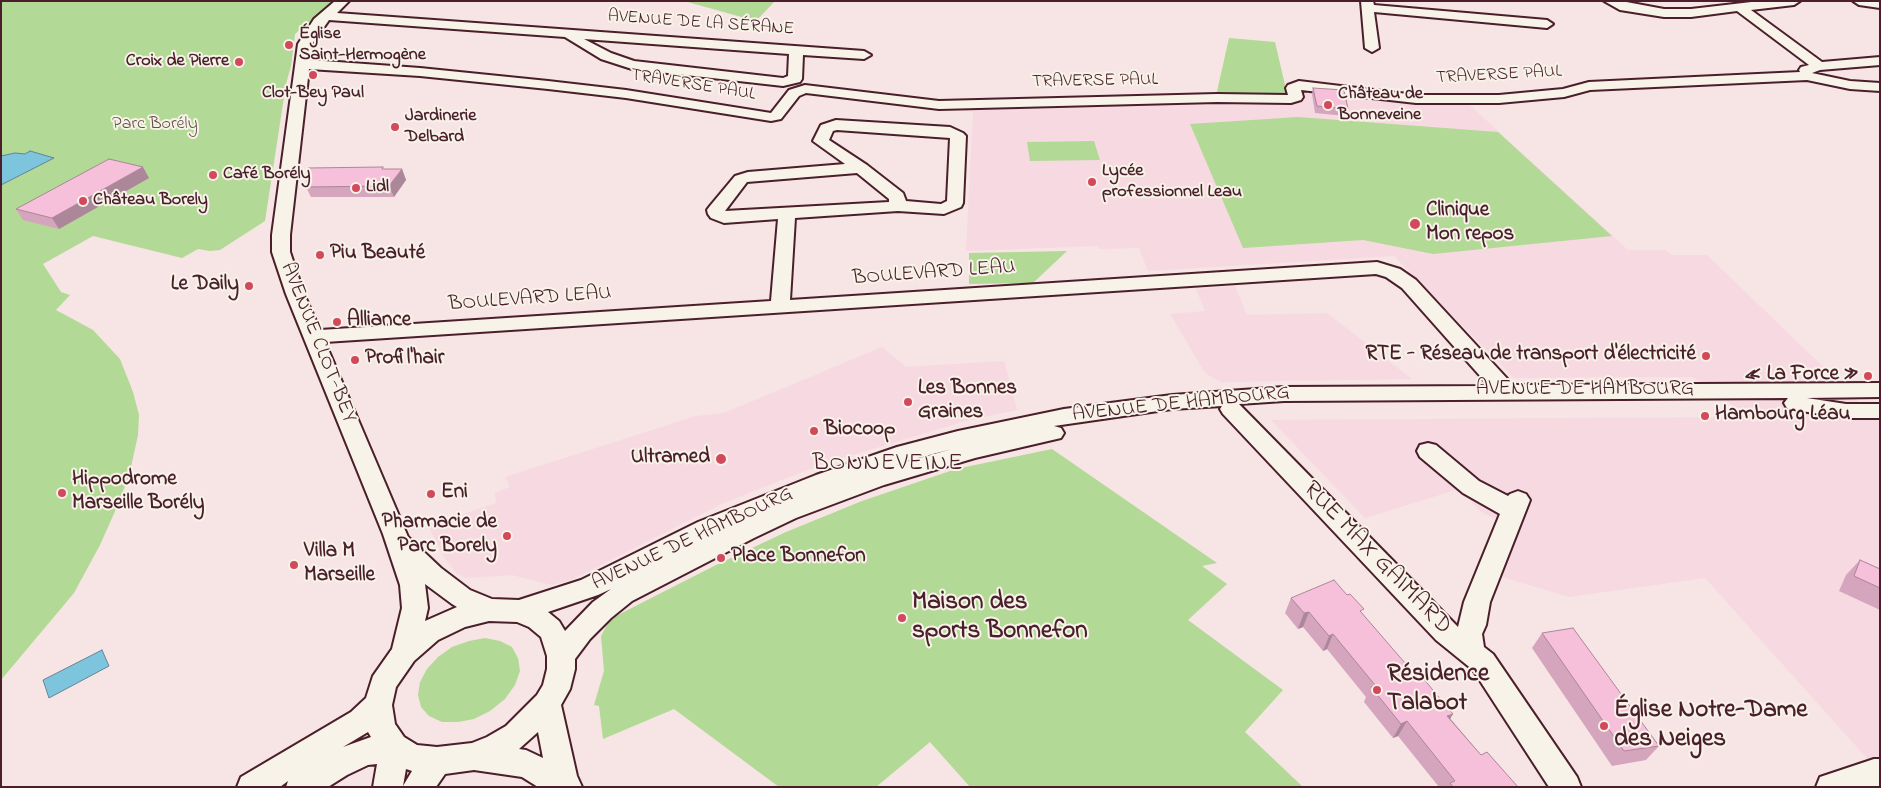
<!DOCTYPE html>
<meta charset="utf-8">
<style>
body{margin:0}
#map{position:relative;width:1881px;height:788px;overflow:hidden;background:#f7e4e4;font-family:"Indie Flower",sans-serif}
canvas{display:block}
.frame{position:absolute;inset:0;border:2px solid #4a1f2b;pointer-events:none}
</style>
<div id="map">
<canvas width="1881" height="788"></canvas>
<div class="frame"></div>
</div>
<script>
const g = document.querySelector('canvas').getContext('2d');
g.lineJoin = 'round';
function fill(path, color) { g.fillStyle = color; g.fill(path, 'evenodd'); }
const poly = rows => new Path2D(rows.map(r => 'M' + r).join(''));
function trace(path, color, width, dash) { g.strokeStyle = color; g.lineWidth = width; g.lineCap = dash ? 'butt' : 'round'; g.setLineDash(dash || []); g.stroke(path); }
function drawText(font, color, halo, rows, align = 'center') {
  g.font = font + ' "Indie Flower",sans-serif'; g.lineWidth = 4; g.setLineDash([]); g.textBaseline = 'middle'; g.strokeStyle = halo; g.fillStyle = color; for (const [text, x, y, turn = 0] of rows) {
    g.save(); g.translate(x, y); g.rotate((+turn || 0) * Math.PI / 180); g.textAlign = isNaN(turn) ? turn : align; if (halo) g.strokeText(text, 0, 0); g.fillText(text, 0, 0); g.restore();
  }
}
fill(poly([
 [1297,87,1463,99,1628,250,1666,250,1672,255,1707,255,1875,417,1880,417,1880,764,1874,766,1705,578,1569,597,1499,576,1515,528,1481,512,1459,489,1365,518,1271,420,1749,417,1693,377,1514,378,1394,256,1148,271,1139,248,1099,249,1098,246,966,251,973,112,955,110,958,105,1293,101],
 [1235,286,1247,315,1327,313,1412,379,1221,382,1205,373,1170,314,1205,311,1196,289],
 [882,347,906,367,1004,361,1017,410,966,421,829,462,779,481,721,504,571,580,552,585,512,575,466,578,457,574,446,560,428,526,496,503,495,493,510,487,505,477,696,416,724,413]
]), '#f7d9e1');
fill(poly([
 [1,1,334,1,295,34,291,66,286,84,265,221,220,250,210,251,198,249,182,258,93,236,43,264,61,292,70,295,56,310,93,330,120,359,133,392,139,415,138,435,129,476,116,509,100,545,74,593,1,680],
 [684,1,775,1,756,21],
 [1229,38,1275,42,1288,98,1216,96],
 [1298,117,1498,132,1612,236,1433,254,1363,240,1243,248,1190,124],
 [1094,141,1100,160,1030,161,1027,142],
 [1067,251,1033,283,969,284,969,253],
 [1052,449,1217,563,1202,566,1227,584,1188,620,1283,690,1245,732,1303,787,970,787,930,742,876,787,779,787,674,709,603,739,599,706,594,705,604,671,601,636,607,625,616,616,716,565,786,532,862,501,956,469],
 [485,638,500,641,512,647,518,658,520,671,515,685,505,699,490,711,474,719,458,722,442,722,429,716,421,707,418,695,420,682,427,669,438,657,452,647,469,641]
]), '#b2d995');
const water = poly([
 [30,151,54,158,1,185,1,156,15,153,25,154,30,151],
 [102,650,109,666,49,698,43,680,102,650]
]);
fill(water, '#7cc5dd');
trace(water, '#688396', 1);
const minor = poly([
 [335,1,349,1,337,13,864,51,871,55,864,59,803,55,802,79,800,82,783,86,632,69,601,59,565,37,329,20,312,44,310,60,420,68,548,81,626,90,771,113,789,90,805,85,939,101,1217,94,1288,95,1286,88,1288,85,1299,81,1416,95,1499,95,1563,89,1589,82,1800,72,1799,70,1801,67,1809,65,1737,11,1691,17,1664,17,1620,10,1604,1,1621,1,1664,9,1691,9,1760,1,1800,1,1794,5,1751,10,1822,62,1880,57,1880,65,1820,70,1812,73,1850,81,1880,83,1880,91,1850,89,1807,80,1590,90,1564,97,1499,103,1416,103,1301,90,1303,97,1301,100,1291,103,1217,102,939,109,806,93,799,96,781,119,771,121,626,98,548,89,420,76,309,69,290,235,290,252,304,294,320,330,771,301,778,219,724,223,711,218,708,214,707,210,710,206,735,176,748,172,845,164,813,141,821,125,836,120,950,127,963,133,966,136,963,203,961,207,944,214,898,211,795,218,790,300,1377,262,1400,269,1416,280,1513,385,1880,383,1880,397,1807,398,1846,404,1880,404,1880,418,1846,418,1795,410,1787,408,1784,403,1788,398,1284,401,1239,404,1458,627,1464,602,1500,514,1463,493,1420,457,1417,451,1420,445,1428,443,1436,445,1479,481,1508,496,1510,494,1518,491,1526,494,1530,500,1490,602,1486,625,1482,634,1484,647,1493,654,1577,777,1581,787,1549,787,1473,670,1436,640,1223,414,1220,409,1222,406,1172,409,1054,426,1061,428,1064,433,1061,438,975,458,884,485,796,518,754,538,632,601,611,618,590,639,575,659,575,669,570,689,561,705,577,776,582,787,538,787,522,777,474,770,445,774,436,787,373,787,377,764,368,765,347,775,328,787,286,787,288,781,280,787,237,787,241,777,351,712,366,698,373,676,392,649,402,608,400,585,383,534,286,294,272,252,272,235,298,44,314,19,335,1],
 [584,39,789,54,788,76,783,78,634,61,611,53,584,39],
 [837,130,950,138,947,201,941,204,906,201,903,193,867,165,829,140,833,131,837,130],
 [857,173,889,199,889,202,725,211,747,182,857,173],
 [1376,274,1386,277,1402,288,1489,386,1284,387,1172,395,1064,409,958,431,897,447,816,475,698,522,581,580,519,600,492,599,470,590,441,568,408,537,325,342,1376,274],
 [952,449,895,465,910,460,952,449],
 [425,584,452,604,457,607,425,621,428,608,425,584],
 [611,589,593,602,565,631,559,621,548,612,598,595,611,589],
 [489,621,517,622,529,627,541,637,547,656,547,669,543,685,537,695,506,726,487,737,472,743,437,747,417,745,404,737,395,724,392,705,396,687,414,661,438,640,465,627,489,621],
 [368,732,371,737,343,747,368,732],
 [538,732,543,758,526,750,519,749,538,732],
 [406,769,412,771,403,786,406,769],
 [1361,1,1373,1,1374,5,1547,20,1553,24,1547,28,1374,12,1379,48,1372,52,1365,48,1361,1],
 [1853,1,1880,1,1880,8,1859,5,1853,1],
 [1874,759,1880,759,1880,787,1816,787,1820,777,1874,759]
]);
trace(minor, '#4a1f2b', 4);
fill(minor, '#f7f3e8');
fill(poly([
 [1313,88,1348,109,1346,116,1315,113,1312,94],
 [384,169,402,169,406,180,394,197,311,197,306,187],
 [149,178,59,229,23,220,16,209],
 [1860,560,1880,569,1880,610,1839,591,1846,575],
 [1291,598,1362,613,1481,755,1518,787,1439,787,1398,736,1393,738,1364,702,1366,697,1327,649,1323,651,1303,627,1298,629,1285,613],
 [1542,633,1659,746,1646,760,1612,766,1532,648]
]), '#d4a5bc');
fill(poly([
 [143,167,149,178,59,229,52,218],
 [402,169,406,180,394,197,389,186],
 [1309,612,1303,627,1298,629,1304,613],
 [1333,634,1327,649,1323,651,1329,636],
 [1453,714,1444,729,1447,716],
 [1407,721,1398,736,1393,738,1401,724]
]), '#ac8699');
const building = poly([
 [1313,88,1344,90,1348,109,1317,106,1313,88],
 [109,159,143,167,52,218,16,209,109,159],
 [383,167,382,169,402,169,389,186,306,187,308,168,383,167],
 [1860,560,1880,569,1880,588,1854,576,1860,560],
 [1334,580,1347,595,1350,594,1364,609,1360,611,1418,678,1422,677,1453,714,1447,716,1481,755,1487,752,1518,787,1453,787,1450,783,1455,781,1407,721,1401,724,1371,687,1375,685,1333,634,1329,636,1309,612,1304,613,1291,598,1334,580],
 [1573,628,1659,746,1624,751,1542,633,1573,628]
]);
fill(building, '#f6c0db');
trace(building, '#ac8699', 1);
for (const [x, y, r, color] of [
 [289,45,5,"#d1495b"],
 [239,62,5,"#d1495b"],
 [313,75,5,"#d1495b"],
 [1328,105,5,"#d1495b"],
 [395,127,5,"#d1495b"],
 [213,175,5,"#d1495b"],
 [1092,182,5,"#d1495b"],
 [356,188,5,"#d1495b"],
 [83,201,5,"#d1495b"],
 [1415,224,6,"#d1495b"],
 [320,255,5,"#d1495b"],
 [249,286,5,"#d1495b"],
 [337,322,5,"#d1495b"],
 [1706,356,5,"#d1495b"],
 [355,360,5,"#d1495b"],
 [1868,376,5,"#d1495b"],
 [908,402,5,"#d1495b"],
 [1705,416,5,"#d1495b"],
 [814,431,5,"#d1495b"],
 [721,459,6,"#d1495b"],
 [62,493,5,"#d1495b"],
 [431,494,5,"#d1495b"],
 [507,536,5,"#d1495b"],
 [721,558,5,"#d1495b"],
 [294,565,5,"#d1495b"],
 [902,618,5,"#d1495b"],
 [1377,690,5,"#d1495b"],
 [1604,726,5,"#d1495b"]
]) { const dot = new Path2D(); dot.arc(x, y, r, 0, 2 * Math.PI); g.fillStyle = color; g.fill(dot); trace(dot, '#f7f3e8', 2); }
drawText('18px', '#4a1f2b', '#f7f3e8', [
 ["AVENUE DE LA SÉRANE",701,24,4],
 ["TRAVERSE PAUL",1499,76,-3],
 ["TRAVERSE PAUL",1095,82,-1],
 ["TRAVERSE PAUL",693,86,9]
]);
drawText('bold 18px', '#4a1f2b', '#f7f3e8', [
 ["Église",299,35],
 ["Saint-Hermogène",299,56],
 ["Croix de Pierre",229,62,"right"],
 ["Clot-Bey Paul",313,94,"center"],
 ["Château de",1338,95],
 ["Bonneveine",1338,116],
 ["Jardinerie",405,117],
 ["Delbard",405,138],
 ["Lycée",1102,172],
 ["professionnel Leau",1102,193],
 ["Café Borély",223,175],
 ["Lidl",366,188],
 ["Château Borely",93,201]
], 'left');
drawText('18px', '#644e46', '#f7f3e8', [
 ["Parc Borély",155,125]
]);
drawText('bold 21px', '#4a1f2b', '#f7f3e8', [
 ["Clinique",1426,212],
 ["Mon repos",1426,236],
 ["Piu Beauté",330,255],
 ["Le Daily",239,286,"right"],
 ["Alliance",347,322],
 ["RTE - Réseau de transport d'électricité",1696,356,"right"],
 ["Profil'hair",365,360],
 ["« La Force »",1858,376,"right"],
 ["Les Bonnes",918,390],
 ["Graines",918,414],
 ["Hambourg Léau",1715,416],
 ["Biocoop",824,431],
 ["Ultramed",710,459,"right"],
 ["Hippodrome",72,481],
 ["Marseille Borély",72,505],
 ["Eni",441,494],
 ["Pharmacie de",497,524,"right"],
 ["Parc Borely",497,548,"right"],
 ["Villa M",304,553],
 ["Marseille",304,577],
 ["Place Bonnefon",731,558]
], 'left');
drawText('21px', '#4a1f2b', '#f7f3e8', [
 ["BOULEVARD LEAU",934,274,-4],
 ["BOULEVARD LEAU",530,300,-4],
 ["AVENUE CLOT-BEY",317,343,68],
 ["AVENUE DE HAMBOURG",1585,391],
 ["AVENUE DE HAMBOURG",1181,405,-6],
 ["AVENUE DE HAMBOURG",693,540,-25]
]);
g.letterSpacing = '1px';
drawText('24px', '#4a1f2b', '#f7f3e8', [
 ["BONNEVEINE",888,465]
]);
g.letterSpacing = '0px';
drawText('25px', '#4a1f2b', '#f7f3e8', [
 ["RUE MAX GAIMARD",1376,559,46]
]);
drawText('bold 25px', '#4a1f2b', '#f7f3e8', [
 ["Maison des",912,604],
 ["sports Bonnefon",912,633],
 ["Résidence",1387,676],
 ["Talabot",1387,705],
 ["Église Notre-Dame",1614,712],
 ["des Neiges",1614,741]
], 'left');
</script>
